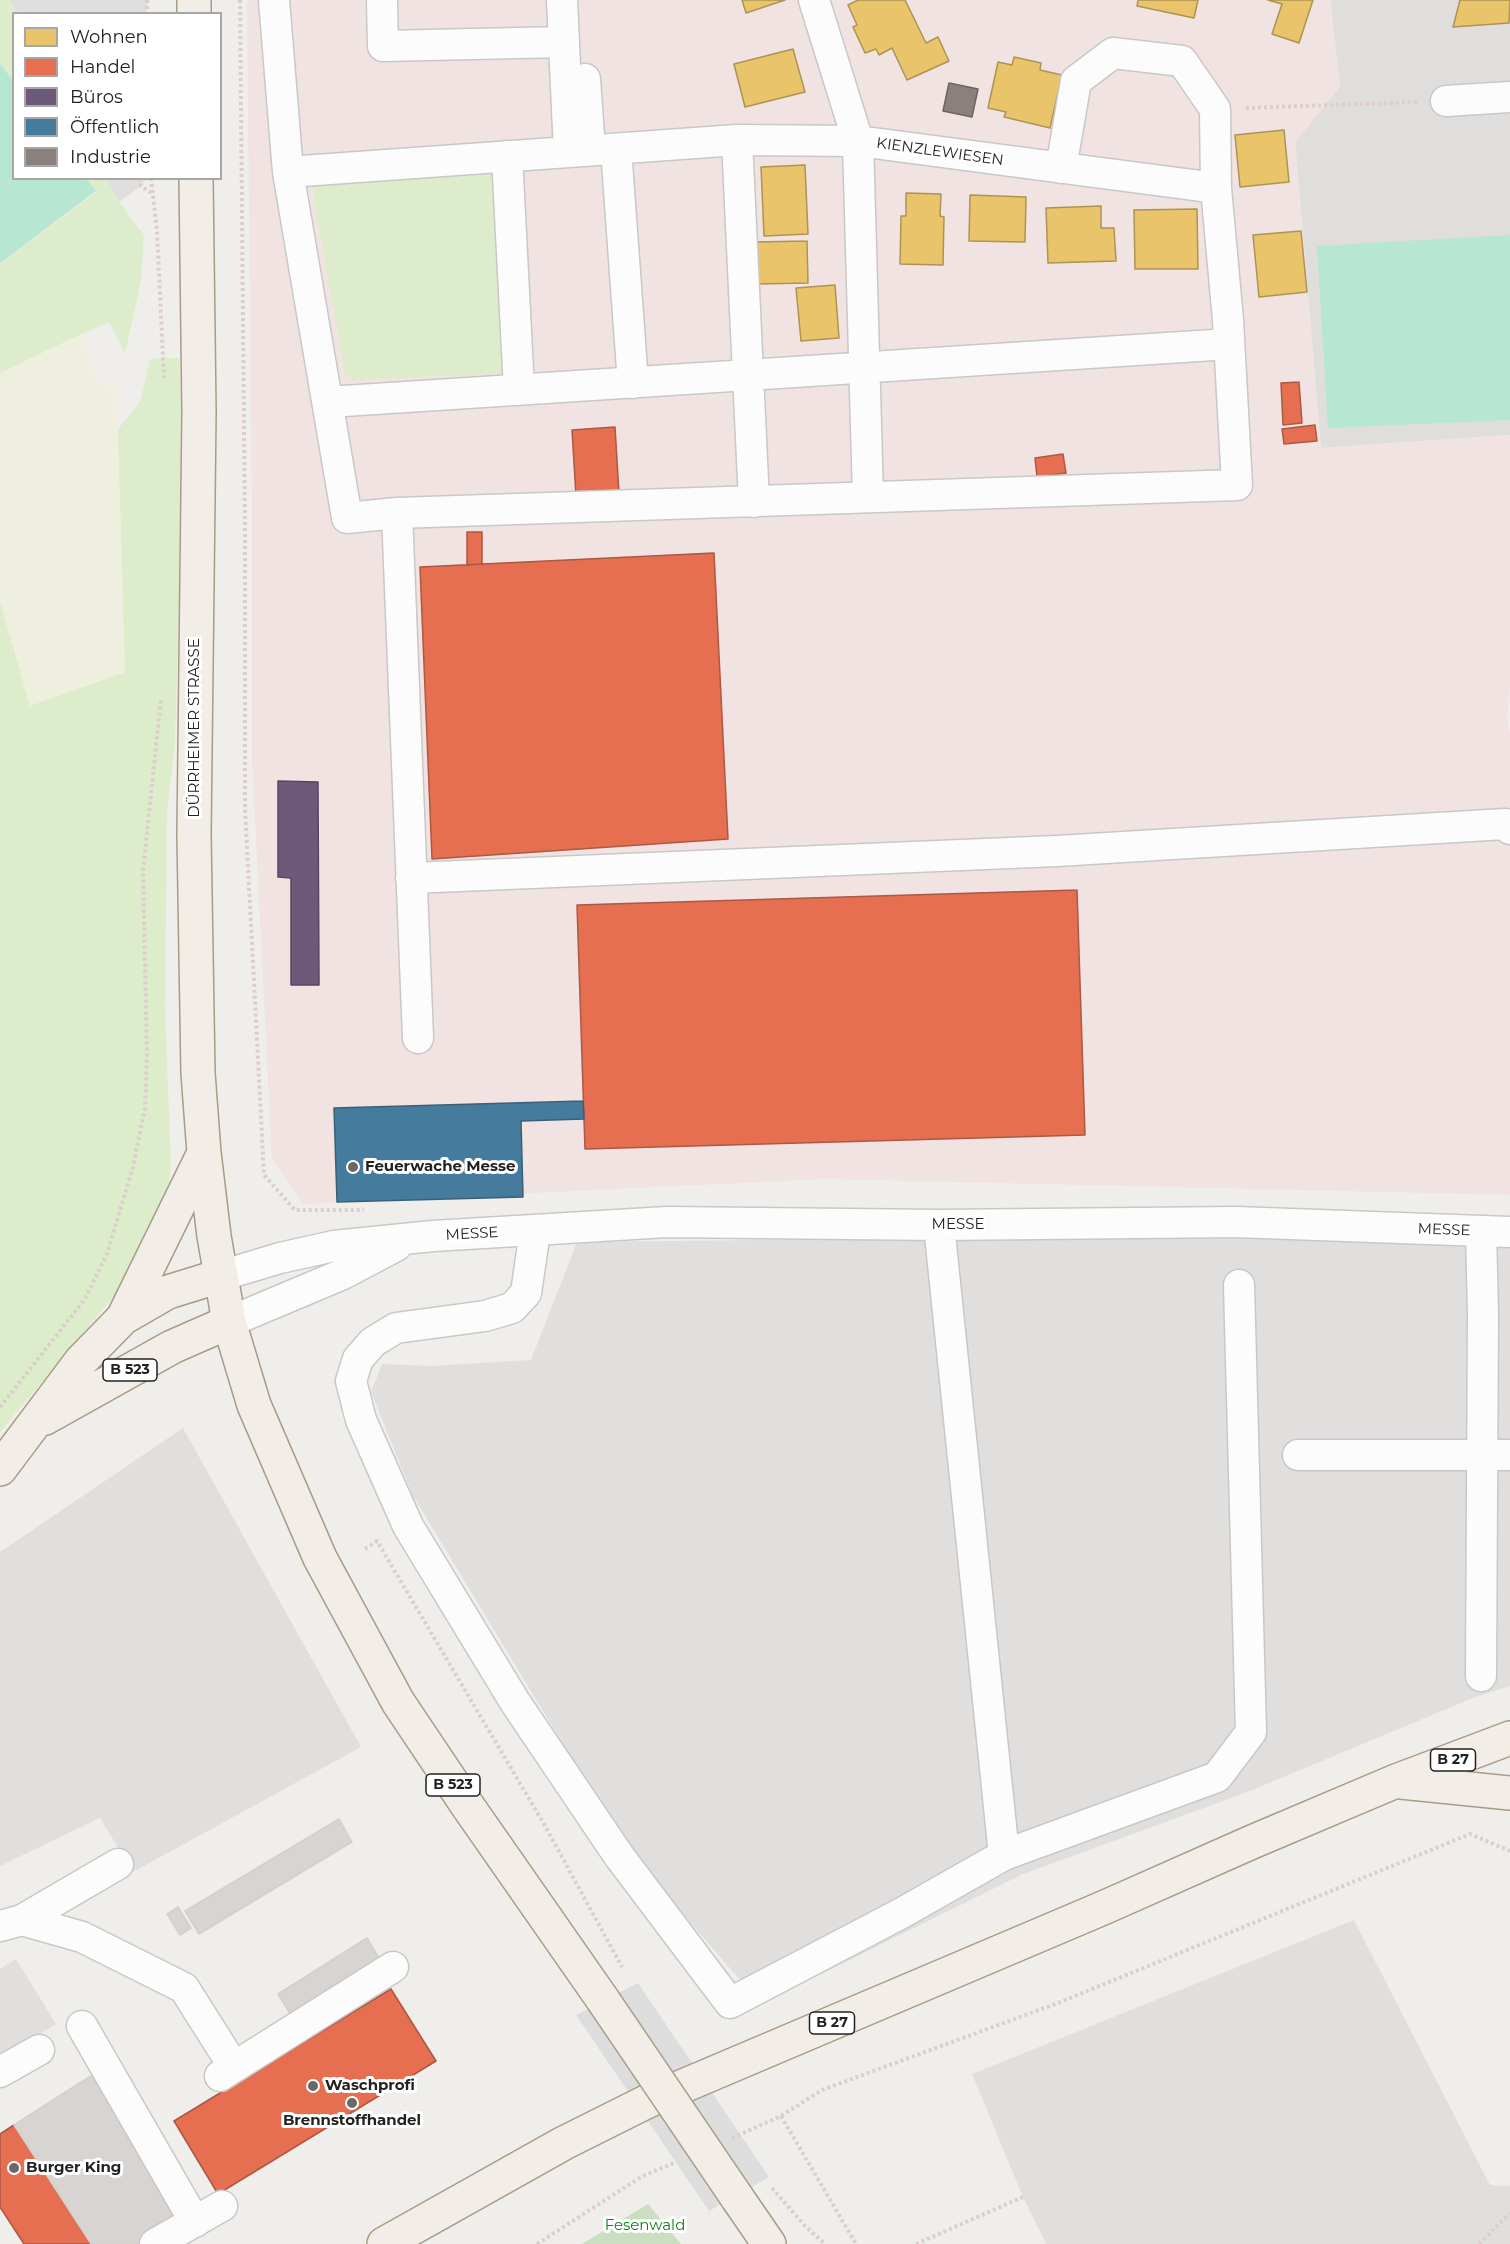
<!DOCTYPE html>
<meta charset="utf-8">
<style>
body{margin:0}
#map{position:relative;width:1510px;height:2244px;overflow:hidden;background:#f0eeeb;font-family:Montserrat,sans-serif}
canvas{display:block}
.legend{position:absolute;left:12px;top:12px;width:210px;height:168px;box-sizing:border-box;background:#fff;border:2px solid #a7a7a7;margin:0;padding:8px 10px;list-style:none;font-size:18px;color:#222}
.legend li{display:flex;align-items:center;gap:12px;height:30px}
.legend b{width:30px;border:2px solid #a7a7a7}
</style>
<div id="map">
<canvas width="1510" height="2244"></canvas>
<ul class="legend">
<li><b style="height:16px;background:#e9c46a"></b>Wohnen</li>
<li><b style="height:16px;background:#e76f51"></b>Handel</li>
<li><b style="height:16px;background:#6d597a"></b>Büros</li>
<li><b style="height:16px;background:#457b9d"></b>Öffentlich</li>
<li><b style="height:16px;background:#8a817c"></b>Industrie</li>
</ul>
</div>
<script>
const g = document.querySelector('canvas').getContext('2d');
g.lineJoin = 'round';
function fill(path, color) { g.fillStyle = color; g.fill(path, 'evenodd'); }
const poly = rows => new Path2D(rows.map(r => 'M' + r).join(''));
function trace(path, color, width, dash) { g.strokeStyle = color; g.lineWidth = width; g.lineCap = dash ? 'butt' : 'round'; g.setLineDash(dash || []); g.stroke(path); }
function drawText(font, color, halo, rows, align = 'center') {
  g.font = font + ' Montserrat,sans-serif'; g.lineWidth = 6; g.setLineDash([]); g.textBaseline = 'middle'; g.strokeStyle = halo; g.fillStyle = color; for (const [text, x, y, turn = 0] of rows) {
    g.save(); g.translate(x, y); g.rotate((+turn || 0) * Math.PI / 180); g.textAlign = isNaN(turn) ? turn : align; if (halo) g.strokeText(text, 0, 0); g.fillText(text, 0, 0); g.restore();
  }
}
fill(poly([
 [1330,0,1510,0,1510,435,1321,448,1295,142,1340,86]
]), '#dfdedc');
fill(poly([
 [247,0,1330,0,1340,87,1295,142,1321,448,1510,435,1510,682,1507,717,1510,736,1510,1195,825,1179,303,1204,272,1159,252,759,252,520]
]), '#f1e3e1');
fill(poly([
 [79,335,96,378,116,391,120,460,125,672,30,707,0,601,0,373]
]), '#efefdf');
fill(poly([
 [0,0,10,0,17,13,14,14,13,81,0,63],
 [497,174,504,373,353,380,345,374,313,193,315,183],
 [86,179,106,179,119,202,144,235,141,281,125,353,109,322,79,335,0,373,0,263,96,192],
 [156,358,179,358,181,399,179,599,175,742,167,814,165,1007,171,1166,166,1213,152,1251,0,1432,0,601,30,706,125,672,118,429,140,402,150,360]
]), '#ddeccb');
fill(poly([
 [648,2204,681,2244,582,2244]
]), '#cbdec1');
fill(poly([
 [0,63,13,81,14,178,86,179,96,191,0,263],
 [1510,235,1510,420,1328,428,1317,246]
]), '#b7e6d2');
fill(poly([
 [10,0,147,0,147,13,17,13],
 [106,179,146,179,141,186,119,202],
 [1218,1235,1510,1243,1510,1686,1473,1698,1245,1793,1023,1874,761,2004,688,1920,610,1822,412,1494,371,1392,382,1364,431,1366,531,1360,577,1242],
 [183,1428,361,1747,133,1872,100,1818,0,1866,0,1552],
 [1354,1920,1490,2185,1510,2186,1510,2244,1046,2244,1023,2197,972,2074],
 [16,1959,56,2024,0,2058,0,1969]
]), '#e0dfde');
fill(poly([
 [638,1983,769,2177,709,2211,576,2015]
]), '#dedddd');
const homes = poly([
 [742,0,785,0,746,13,742,0],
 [858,0,905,0,926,43,938,37,949,61,907,80,892,48,879,55,876,49,865,53,853,27,857,25,848,5,858,0],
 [1138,0,1198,0,1194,18,1137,6,1138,0],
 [1268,0,1313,0,1299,43,1272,34,1282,4,1268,0],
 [1460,0,1510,0,1509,23,1453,27,1460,0],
 [793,49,805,92,745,107,734,64,793,49],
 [1014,57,1041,63,1040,70,1062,75,1050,128,1004,117,1006,112,988,108,998,62,1012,65,1014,57],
 [1284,130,1289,182,1240,187,1235,135,1284,130],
 [805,165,808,234,764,236,761,167,805,165],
 [906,193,941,194,940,216,944,217,943,265,900,264,901,216,906,216,906,193],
 [970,195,1026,197,1025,242,969,241,970,195],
 [1101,206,1101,228,1114,228,1116,261,1048,263,1046,208,1101,206],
 [1197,209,1198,269,1135,269,1134,210,1197,209],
 [1301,231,1307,292,1259,297,1253,235,1301,231],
 [807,241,808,283,756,284,755,242,807,241],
 [835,285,839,338,801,341,796,288,835,285]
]);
fill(homes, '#e9c46a');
trace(homes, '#ad9354', 1.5);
const shops = poly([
 [1299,382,1302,423,1283,425,1281,383,1299,382],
 [1315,425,1317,441,1284,444,1282,429,1315,425],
 [615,427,619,493,576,496,572,430,615,427],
 [1063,454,1066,473,1037,477,1035,458,1063,454],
 [467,532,482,532,482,564,467,565,467,532],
 [714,553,728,839,432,859,420,567,714,553],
 [1077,890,1085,1135,585,1149,577,905,1077,890],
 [391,1989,436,2061,218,2194,174,2121,391,1989],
 [14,2125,91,2244,24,2244,0,2207,0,2134,14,2125]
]);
fill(shops, '#e76f51');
trace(shops, '#ac5843', 1.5);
const offices = poly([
 [278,781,318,782,319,985,291,985,291,878,278,877,278,781]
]);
fill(offices, '#6d597a');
trace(offices, '#564860', 1.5);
const public = poly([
 [583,1101,584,1119,521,1121,523,1197,337,1202,334,1108,583,1101]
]);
fill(public, '#457b9d');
trace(public, '#3a6078', 1.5);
const industry = poly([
 [949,83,978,89,972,117,943,111,949,83]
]);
fill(industry, '#8a817c');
trace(industry, '#6b6461', 1.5);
const building = poly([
 [339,1819,352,1842,199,1934,185,1911,339,1819],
 [178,1907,191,1928,180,1935,167,1914,178,1907],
 [367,1938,380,1960,291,2015,278,1994,367,1938],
 [100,2070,190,2211,137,2244,91,2244,14,2125,100,2070]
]);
fill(building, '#d7d4d2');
trace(building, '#d3d0cc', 1.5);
const minor = poly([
 [274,0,288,172,347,518,397,513,1237,485,1228,320,1216,188,858,141,814,0],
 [382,0,383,46,564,42],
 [562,0,569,152],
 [585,79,590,150],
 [1446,101,1510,97],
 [737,140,754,502],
 [616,149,633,383],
 [507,156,519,390],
 [1061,168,1076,81,1113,53,1182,61,1215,109,1216,188],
 [288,172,737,140,858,141,868,497],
 [328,402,1229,344],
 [397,513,418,1038],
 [411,878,1057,851,1505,824,1510,829],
 [939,1225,1004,1855],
 [535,1231,526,1293,512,1308,485,1316,396,1328,373,1342,358,1359,351,1381,361,1420,408,1526,515,1702,619,1856,730,2003,900,1914,1004,1855,1217,1777,1251,1732,1239,1285],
 [1481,1231,1483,1314,1481,1676],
 [220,1276,280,1258,334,1246,433,1236,667,1222,939,1225,1236,1222,1510,1232],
 [229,1322,343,1274,396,1246],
 [1298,1455,1510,1455],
 [22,1920,82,1937,184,1988,234,2067,220,2076],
 [0,1926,22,1920,118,1864],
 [82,2026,195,2222],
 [234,2067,393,1967],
 [0,2072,39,2050],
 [155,2244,222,2206]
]);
const major = poly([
 [194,0,194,14],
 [196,178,199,412,194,834,198,1073,204,1153,214,1236,229,1322,254,1405,320,1558,398,1702,467,1805,603,2000],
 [123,1318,204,1153],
 [45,1418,172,1347,229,1322],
 [0,1469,81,1361,123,1318,168,1292,220,1276],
 [1401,1782,1510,1793],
 [736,2196,769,2244],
 [384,2244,564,2143,648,2101,1103,1908,1252,1842,1396,1781,1510,1738]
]);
trace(minor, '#c9c8c7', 33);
trace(major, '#a79c86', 36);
trace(poly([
 [147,0,147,14],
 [240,0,245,530,245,808,264,1175,295,1210,364,1210],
 [1246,108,1418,102],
 [138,178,141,186,151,193],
 [151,178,157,231,164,378],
 [0,1407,85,1299,107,1254,133,1167,145,1108,147,1056,143,871,161,698],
 [365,1549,377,1541,544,1824,622,1967],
 [781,2116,856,2244],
 [732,2138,781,2116,822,2090,1058,2003,1470,1834,1510,1851],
 [772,2188,805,2226,825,2244],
 [537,2244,641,2177,676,2162],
 [916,2244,1023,2197],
 [1479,2244,1510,2213]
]), '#dccecd', 4, [3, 3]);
trace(minor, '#fdfcfc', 30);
trace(major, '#f3ede7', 33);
const majorBridge = poly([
 [603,2000,736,2196]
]);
trace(majorBridge, '#a79c86', 36, []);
trace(majorBridge, '#f3ede7', 33);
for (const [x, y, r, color] of [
 [353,1167,6,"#6a6968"],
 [313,2086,6,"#6a6968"],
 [352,2103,6,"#6a6968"],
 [14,2168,6,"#6a6968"]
]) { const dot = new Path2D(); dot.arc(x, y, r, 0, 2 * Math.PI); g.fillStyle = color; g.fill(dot); trace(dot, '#fff', 2); }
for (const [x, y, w] of [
 [130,1370,54],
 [1453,1760,45],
 [453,1785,54],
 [832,2023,45]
]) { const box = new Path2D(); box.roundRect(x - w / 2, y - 11, w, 22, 4.5); g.fillStyle = '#fff'; g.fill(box); trace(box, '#222', 1.5); }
drawText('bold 14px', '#222', null, [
 ["B 523",130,1370],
 ["B 27",1453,1760],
 ["B 523",453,1785],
 ["B 27",832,2023]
]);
drawText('15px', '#222', '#fff', [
 ["KIENZLEWIESEN",940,152,8],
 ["DÜRRHEIMER STRASSE",195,728,-90],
 ["MESSE",958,1225],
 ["MESSE",1444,1230,2],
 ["MESSE",472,1234,-3]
]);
drawText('bold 15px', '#222', '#fff', [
 ["Feuerwache Messe",365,1167],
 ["Waschprofi",325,2086],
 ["Brennstoffhandel",352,2121,"center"],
 ["Burger King",26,2168]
], 'left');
drawText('15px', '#0c8416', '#fff', [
 ["Fesenwald",645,2226]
]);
</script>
